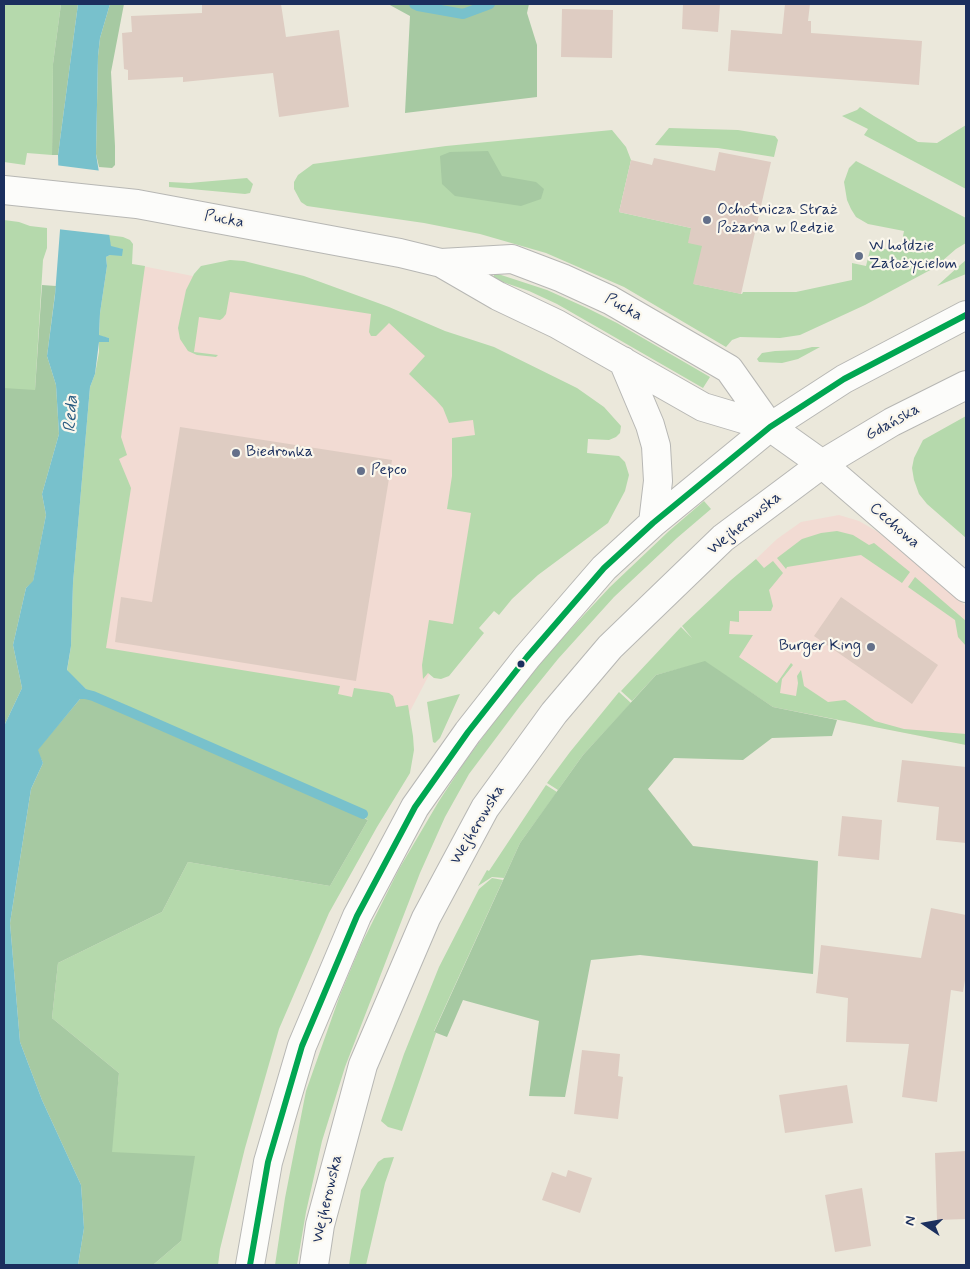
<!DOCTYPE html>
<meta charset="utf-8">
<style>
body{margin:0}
#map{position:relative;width:970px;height:1269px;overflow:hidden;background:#ebe8db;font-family:Mynerve,sans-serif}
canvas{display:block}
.frame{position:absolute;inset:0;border:5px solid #1b2f5e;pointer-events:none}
.north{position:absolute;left:900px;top:1199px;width:50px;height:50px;-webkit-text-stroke:4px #fbf7ec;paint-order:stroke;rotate:282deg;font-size:14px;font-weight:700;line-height:20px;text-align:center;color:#1b2f5e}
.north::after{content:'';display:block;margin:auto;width:18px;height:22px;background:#1b2f5e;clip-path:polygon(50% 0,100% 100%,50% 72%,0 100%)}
</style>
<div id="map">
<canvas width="970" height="1269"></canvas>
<div class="frame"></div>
<div class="north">N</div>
</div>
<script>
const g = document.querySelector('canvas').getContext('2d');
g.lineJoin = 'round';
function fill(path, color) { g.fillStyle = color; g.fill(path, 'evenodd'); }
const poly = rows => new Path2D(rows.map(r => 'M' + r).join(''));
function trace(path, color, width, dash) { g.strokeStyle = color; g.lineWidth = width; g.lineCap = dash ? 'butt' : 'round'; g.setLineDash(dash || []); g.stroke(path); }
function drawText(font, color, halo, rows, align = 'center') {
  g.font = font + ' Mynerve,sans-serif'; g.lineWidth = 4.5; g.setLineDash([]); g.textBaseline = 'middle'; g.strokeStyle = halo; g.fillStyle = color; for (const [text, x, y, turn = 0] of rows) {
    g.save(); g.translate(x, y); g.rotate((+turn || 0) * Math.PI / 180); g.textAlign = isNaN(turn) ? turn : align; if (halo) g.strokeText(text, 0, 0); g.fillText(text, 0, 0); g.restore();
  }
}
fill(poly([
 [132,264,385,314,537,386,464,608,396,738,77,667],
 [839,515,859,521,878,532,966,606,966,745,773,707,705,662,736,607,764,568,756,559,777,539,801,522]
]), '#f2dbd3');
fill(poly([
 [4,4,61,4,53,64,52,155,27,153,25,165,4,162],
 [860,107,874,116,918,142,937,143,966,125,966,189,864,135,868,129,842,116,857,110],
 [669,128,738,130,775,136,778,140,774,157,718,148,655,145],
 [612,130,626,147,631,160,619,212,691,228,704,246,694,284,742,294,743,292,796,292,852,280,852,263,866,266,871,246,900,252,904,231,868,224,856,217,851,209,847,200,844,182,849,168,856,161,966,218,966,243,956,249,934,268,865,305,800,335,780,338,740,337,732,340,726,347,624,287,546,253,480,234,424,223,307,206,301,202,294,189,294,182,298,175,313,164,446,146],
 [247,178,253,184,250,193,245,194,169,187,169,182,189,183],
 [4,220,19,222,30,226,47,228,47,248,43,260,35,390,4,649],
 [108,235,123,237,130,240,133,244,132,264,145,266,121,437,127,455,119,459,131,488,106,648,340,686,338,694,352,697,354,688,389,693,393,696,396,707,408,705,413,736,414,750,410,773,377,827,329,913,279,1029,245,1148,220,1249,218,1265,153,1265,181,1241,111,1152,119,1073,52,1018,58,963,162,912,188,862,330,886,368,820,362,816,364,812,315,789,143,714,90,693,67,671,71,646,73,583,90,387,95,374,99,352,99,341,109,342,109,338,99,336,100,313,107,266,106,257,122,249,111,247],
 [230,260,244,261,304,276,389,307,445,331,494,347,577,388,604,407,621,426,620,433,616,437,609,440,588,439,587,453,619,456,625,462,629,475,625,491,608,523,538,575,512,599,499,615,494,611,479,628,484,633,449,676,441,679,434,678,428,673,423,679,422,665,429,620,453,624,471,513,447,509,452,476,452,438,475,435,473,420,449,423,443,408,436,400,409,374,425,356,389,323,376,336,371,336,369,332,371,314,230,292,226,314,223,318,220,320,199,317,194,352,218,355,216,357,197,355,188,351,180,339,178,328,186,290,194,274,201,266],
 [966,260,966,274,937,286,959,266],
 [495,273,547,290,587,308,617,323,710,377,703,388,557,304,529,291,494,279,493,278],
 [812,347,820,347,798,359,782,363,759,362,757,359,762,353,775,351,800,350],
 [966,416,966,538,927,504,919,494,914,480,912,468,914,458,923,440],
 [704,501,711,509,677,538,614,597,558,659,520,706,469,774,445,817,420,873,345,1067,322,1141,306,1212,297,1265,275,1265,285,1198,306,1091,340,995,361,945,399,869,439,801,464,763,504,708,554,647,610,587,669,531],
 [837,531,853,535,869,545,874,543,910,572,902,583,861,555,787,567,786,569,777,558,802,539,821,533],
 [756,559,764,568,773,561,783,573,769,590,773,606,771,611,739,611,739,622,730,621,729,634,753,635,739,657,777,683,791,663,793,665,782,679,780,693,796,696,798,683,797,676,801,670,804,686,828,702,845,700,875,721,904,729,966,734,966,745,773,707,705,662,656,675,632,701,621,691,681,627,692,638,682,626,731,580],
 [915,577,966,621,966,646,958,637,955,620,908,587],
 [619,692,631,703,583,755,558,790,547,783,570,752],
 [460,694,440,738,435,743,433,742,427,702],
 [546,785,557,792,520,843,504,878,492,877,478,886,487,870,489,871],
 [492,878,503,880,434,1031,436,1033,402,1131,388,1127,381,1121,404,1054,439,967,479,889],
 [394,1157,385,1183,366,1265,349,1265,361,1190,378,1162,384,1158]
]), '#b5d9ac');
fill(poly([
 [61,4,78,4,58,155,52,155,53,64],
 [110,4,124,4,111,72,115,146,115,165,112,168,99,167,96,154,98,56,100,38],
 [388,4,529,4,527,13,537,45,537,97,405,113,410,16],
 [488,151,502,176,536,182,544,189,541,199,521,206,455,196,442,184,440,156,450,152],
 [42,285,56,286,47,356,56,385,59,434,42,494,46,515,33,582,26,588,13,645,22,688,4,726,4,388,35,390],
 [705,661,773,707,837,720,832,736,772,738,743,760,674,758,648,789,693,846,818,861,813,974,640,955,591,960,565,1097,529,1096,539,1021,463,1000,447,1037,434,1032,520,843,583,755,656,675],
 [80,699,91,699,368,820,330,886,188,862,162,912,58,963,52,1018,119,1073,112,1152,195,1156,181,1241,153,1265,78,1265,84,1228,81,1185,42,1100,20,1042,10,923,31,789,43,763,37,750]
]), '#a6c9a2');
fill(poly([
 [78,4,110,4,100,38,98,56,96,154,111,246,123,249,122,256,110,255,106,257,107,266,100,313,99,335,109,338,109,342,99,342,95,374,90,387,73,583,71,646,67,670,90,693,91,699,80,699,38,750,43,763,31,789,10,923,20,1042,42,1100,81,1185,84,1228,78,1265,4,1265,4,726,22,688,13,645,26,588,33,581,46,515,42,494,59,434,56,385,47,356,55,295,60,230,58,155]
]), '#78c1cc');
fill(poly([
 [55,165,102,171,110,235,57,229]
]), '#ebe8db');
trace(poly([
 [414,4,418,6,463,14,490,4],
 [77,692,93,696,128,711,363,814]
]), '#78c1cc', 10);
fill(poly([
 [202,4,281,4,286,37,339,30,349,107,279,117,273,73,183,82,183,77,128,80,128,70,124,69,122,33,132,32,131,16,202,13],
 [683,4,720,4,718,32,682,29],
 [785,4,810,4,808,21,811,21,811,33,922,41,919,85,728,71,731,30,782,34],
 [562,9,613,10,612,58,561,57],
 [719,152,771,162,741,294,693,284,702,246,688,243,691,228,619,212,631,160,652,165,654,158,715,171],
 [180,427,392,460,356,681,115,642,121,597,152,602],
 [841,597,938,665,912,704,814,636],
 [902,760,966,767,966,843,936,840,939,807,897,802],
 [842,816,882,820,879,860,838,856],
 [931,908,966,915,966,974,963,992,951,990,937,1102,902,1097,909,1044,846,1042,848,998,816,993,821,945,921,958],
 [582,1050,620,1054,618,1076,623,1077,618,1119,574,1114],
 [847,1085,853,1123,785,1133,779,1095],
 [966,1151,966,1219,937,1220,935,1153],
 [568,1170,592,1178,580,1213,542,1200,552,1172,566,1177],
 [862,1188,871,1246,835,1252,825,1195]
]), '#deccc2');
const minor = poly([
 [822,464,966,588]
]);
const major = poly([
 [4,190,137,204,400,253,441,263,512,259,562,278,610,300,729,369,770,427,822,464],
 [441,263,498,296,557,324,703,407,770,427],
 [623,361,650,425,656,446,658,481,653,523],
 [250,1265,268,1162,302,1046,357,916,415,807,468,732,527,657,604,568,653,523,770,427,844,379,966,315],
 [314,1265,320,1225,363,1065,426,918,485,808,554,713,610,647,723,538,822,464,892,422,966,385]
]);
trace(minor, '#b7b7b4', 30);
trace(major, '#b7b7b4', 30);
trace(minor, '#fcfcfa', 28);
trace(major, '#fcfcfa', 28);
trace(poly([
 [250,1265,268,1162,302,1046,357,916,415,807,468,732,527,657,604,568,653,523,770,427,844,379,966,315]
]), '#00a651', 6);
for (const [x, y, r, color] of [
 [707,220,5,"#64708a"],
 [859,256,5,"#64708a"],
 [236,453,5,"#64708a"],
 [361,471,5,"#64708a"],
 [871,647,5,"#64708a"],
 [521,664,4.5,"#1b2f5e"]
]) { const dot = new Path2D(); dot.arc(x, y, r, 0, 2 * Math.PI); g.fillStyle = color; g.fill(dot); trace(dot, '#fbf7ec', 2); }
drawText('16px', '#1b2f5e', '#fbf7ec', [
 ["Ochotnicza Straż",717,211],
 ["Pożarna w Redzie",717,229],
 ["W hołdzie",869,247],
 ["Założycielom",869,265],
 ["Biedronka",246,453],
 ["Pepco",371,471],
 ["Burger King",861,647,"right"]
], 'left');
drawText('16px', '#1b2f5e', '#fbf7ec', [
 ["Pucka",224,220,11],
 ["Pucka",623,308,29],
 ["Gdańska",893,423,-29],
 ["Wejherowska",745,524,-39],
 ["Cechowa",894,526,41],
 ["Wejherowska",478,825,-59],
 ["Wejherowska",328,1199,-77]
]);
drawText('italic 18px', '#2a5c82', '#fbf7ec', [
 ["Reda",72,414,-87]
]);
</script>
